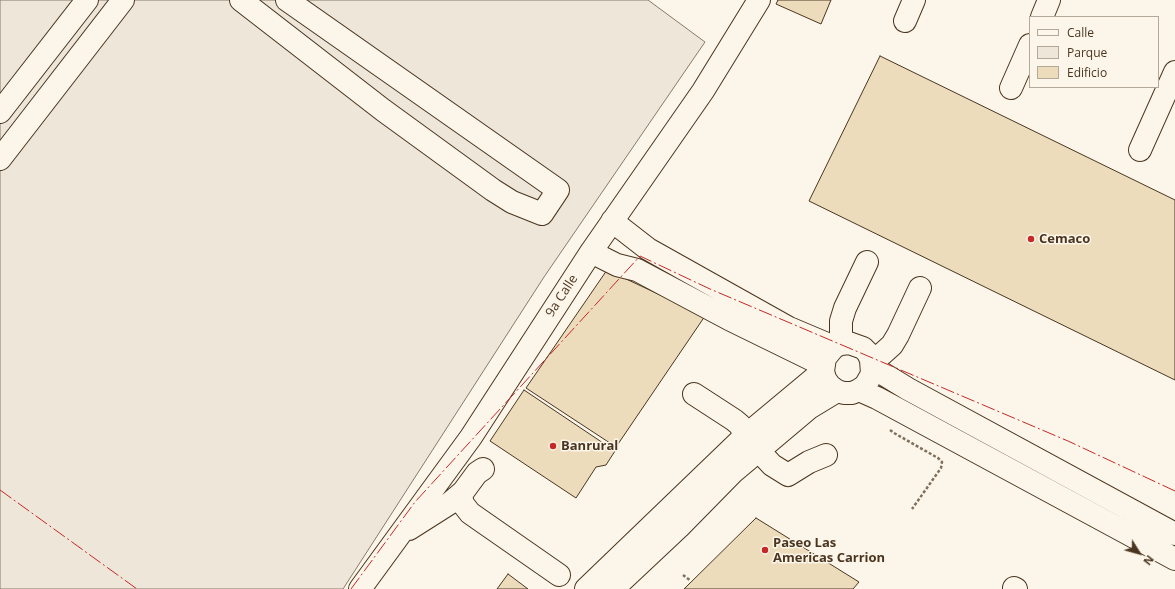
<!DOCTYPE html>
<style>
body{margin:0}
#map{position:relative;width:1175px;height:589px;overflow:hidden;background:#fbf6e9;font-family:"Open Sans",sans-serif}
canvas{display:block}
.legend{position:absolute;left:1029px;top:16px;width:130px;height:72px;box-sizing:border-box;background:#fbf6e9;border:1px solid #b4a999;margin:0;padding:5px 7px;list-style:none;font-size:12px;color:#4a3520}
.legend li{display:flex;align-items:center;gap:8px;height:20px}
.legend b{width:20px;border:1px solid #b4a999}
.north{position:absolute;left:1119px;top:533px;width:40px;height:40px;-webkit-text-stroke:3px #fbf6e9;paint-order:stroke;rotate:127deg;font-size:11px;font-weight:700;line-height:16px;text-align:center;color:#4a3520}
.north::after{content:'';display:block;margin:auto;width:14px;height:18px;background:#4a3520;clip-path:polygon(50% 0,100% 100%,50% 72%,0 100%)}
</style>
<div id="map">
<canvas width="1175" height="589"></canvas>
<ul class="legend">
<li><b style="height:5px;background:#fbf6e9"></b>Calle</li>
<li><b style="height:11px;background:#ede6d9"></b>Parque</li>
<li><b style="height:11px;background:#ecdcbc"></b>Edificio</li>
</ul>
<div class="north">N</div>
</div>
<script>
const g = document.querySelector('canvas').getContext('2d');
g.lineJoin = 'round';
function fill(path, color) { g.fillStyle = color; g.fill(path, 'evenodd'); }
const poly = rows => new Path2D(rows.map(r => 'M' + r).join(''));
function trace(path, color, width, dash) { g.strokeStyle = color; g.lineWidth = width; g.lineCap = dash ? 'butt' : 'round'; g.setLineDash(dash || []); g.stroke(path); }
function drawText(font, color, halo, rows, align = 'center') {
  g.font = font + ' "Open Sans",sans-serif'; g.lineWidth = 3; g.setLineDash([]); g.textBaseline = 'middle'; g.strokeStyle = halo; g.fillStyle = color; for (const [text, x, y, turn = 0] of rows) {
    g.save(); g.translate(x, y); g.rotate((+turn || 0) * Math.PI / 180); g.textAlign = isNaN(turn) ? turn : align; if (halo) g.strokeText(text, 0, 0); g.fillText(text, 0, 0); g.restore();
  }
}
const green = poly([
 [0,0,648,0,705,42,544,277,343,589,0,589,0,0]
]);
fill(green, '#ede6d9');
trace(green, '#887966', 1);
const building = poly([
 [778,0,831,0,821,24,776,4,778,0],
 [880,56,1175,200,1175,380,809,201,880,56],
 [607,270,705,316,616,447,526,388,607,270],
 [524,390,615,451,606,465,596,467,576,498,490,441,524,390],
 [756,518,859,582,853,589,684,589,756,518],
 [508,574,528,589,497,589,508,574]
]);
fill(building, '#ecdcbc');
trace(building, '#4a3520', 1);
const minor = poly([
 [241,0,383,110,493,190,512,202,542,214,558,190,287,0],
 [1042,17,1049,0],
 [905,21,914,0],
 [1011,88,1030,45],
 [0,112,87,0],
 [1140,150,1175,72],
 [0,159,123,0],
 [612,221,648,249,789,328,834,347],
 [591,252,617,265,637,270,729,319,823,365],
 [841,344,841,321,845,308,867,262],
 [871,360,882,354,892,345,898,335,920,288],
 [872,367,908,389,1175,534],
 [859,390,865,386,872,374,871,360,868,353,863,348,849,343,841,344,834,347,825,358,823,371,825,379,830,386,837,391,844,393,852,393,859,390,877,398,1175,559],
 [694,394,734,420,740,425,745,436,772,465,788,475,809,462,826,455],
 [483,469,477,473,463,492,461,496,463,504,470,513,480,520,559,575],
 [409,529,450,503,463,492],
 [360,589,471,437,591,252,703,91,759,0],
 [586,589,745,436,823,371],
 [613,589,679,527,733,472,758,451,809,408,837,391],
 [1014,589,1014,588,1016,589]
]);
trace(minor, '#4a3520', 24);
trace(poly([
 [890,430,894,433,938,458,942,462,941,468,912,509],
 [683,575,691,581]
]), '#7f6f5c', 2.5, [3, 2]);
trace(minor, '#fbf6e9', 22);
trace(poly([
 [0,490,137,589],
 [351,589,415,502,640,256,710,289,1068,441,1175,491]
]), '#c62828', 1, [14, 3, 2, 3]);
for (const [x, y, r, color] of [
 [1031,239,4,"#c62828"],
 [553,446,4,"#c62828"],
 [765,550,4,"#c62828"]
]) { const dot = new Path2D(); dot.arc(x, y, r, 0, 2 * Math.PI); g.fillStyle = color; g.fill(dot); trace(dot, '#fbf6e9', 1.5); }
drawText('bold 13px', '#4a3520', '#fbf6e9', [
 ["Cemaco",1039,239],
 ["Banrural",561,446],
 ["Paseo Las",773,543],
 ["Americas Carrion",773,558]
], 'left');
drawText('13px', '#4a3520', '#fbf6e9', [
 ["9a Calle",562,296,-57]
]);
</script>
